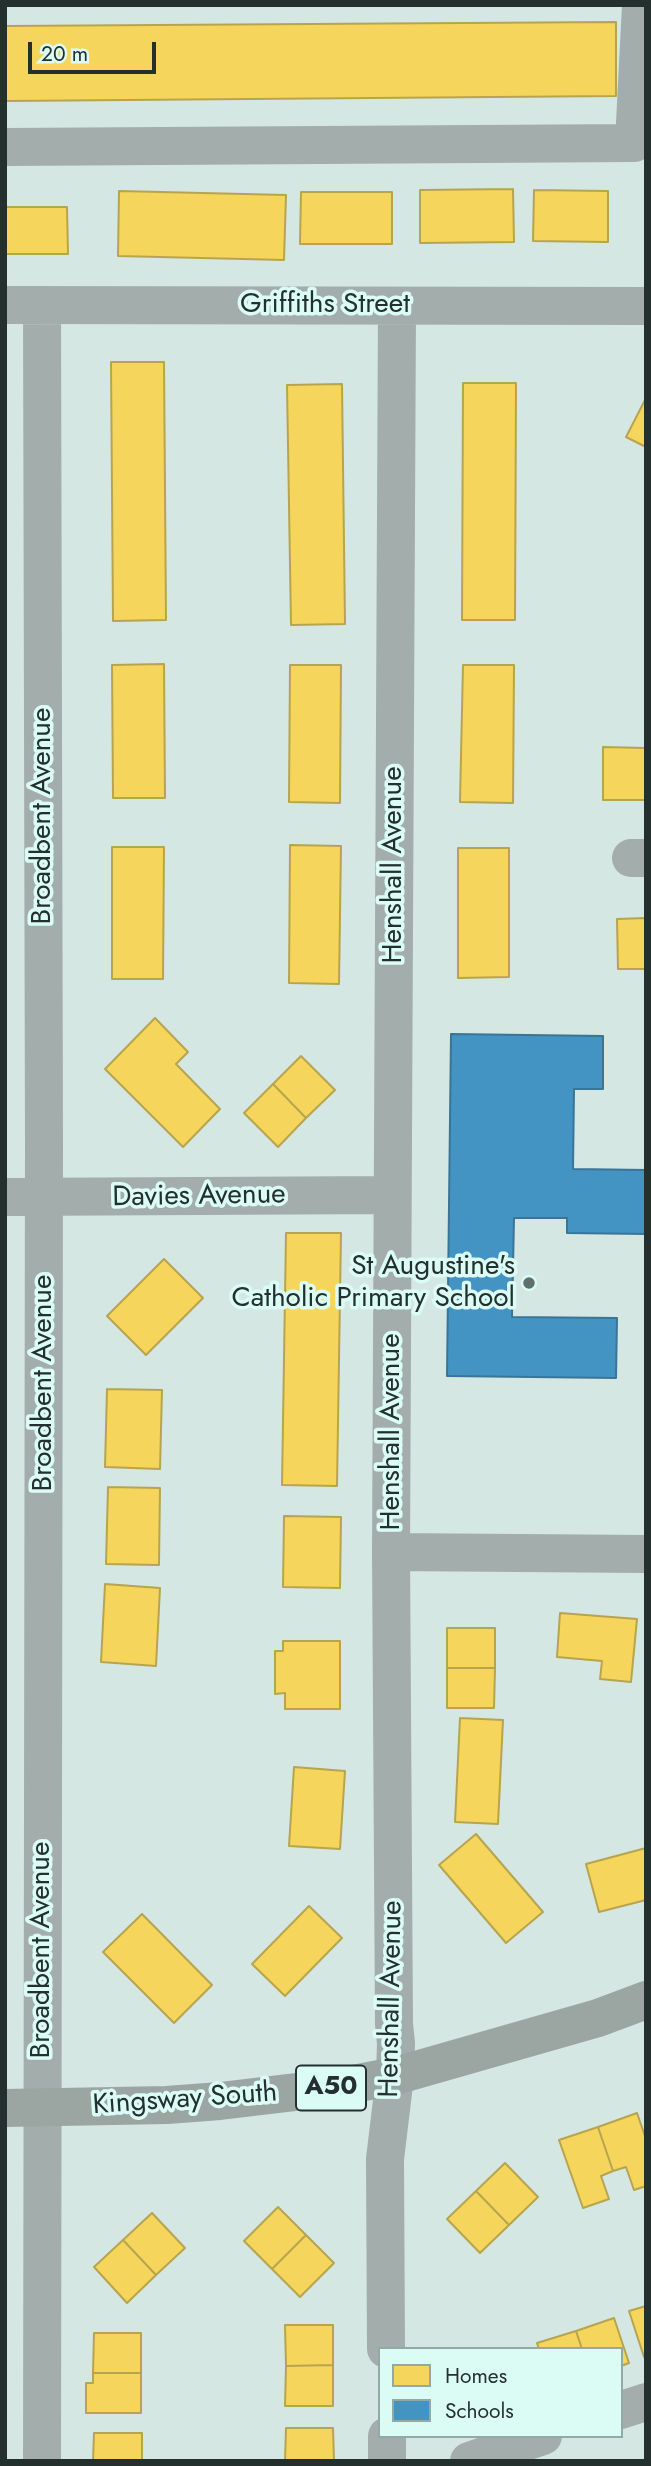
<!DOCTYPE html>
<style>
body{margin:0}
#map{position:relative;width:651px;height:2466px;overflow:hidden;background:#d5e7e3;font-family:Jost,sans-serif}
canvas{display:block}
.frame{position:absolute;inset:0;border:7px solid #23302d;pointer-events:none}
.legend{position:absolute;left:378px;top:2347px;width:245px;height:91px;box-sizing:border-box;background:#dbfbf5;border:2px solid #91aaa5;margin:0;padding:9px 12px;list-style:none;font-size:21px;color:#23302d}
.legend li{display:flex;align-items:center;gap:14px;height:35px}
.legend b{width:35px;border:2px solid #91aaa5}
.scale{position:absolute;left:28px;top:42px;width:128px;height:32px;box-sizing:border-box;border:4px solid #23302d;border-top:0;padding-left:9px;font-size:21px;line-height:24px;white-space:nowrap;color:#23302d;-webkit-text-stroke:5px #dbfbf5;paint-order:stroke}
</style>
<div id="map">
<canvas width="651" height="2466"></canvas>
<div class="frame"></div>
<ul class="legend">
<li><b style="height:19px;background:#f6d55c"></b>Homes</li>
<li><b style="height:19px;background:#4393c3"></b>Schools</li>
</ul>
<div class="scale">20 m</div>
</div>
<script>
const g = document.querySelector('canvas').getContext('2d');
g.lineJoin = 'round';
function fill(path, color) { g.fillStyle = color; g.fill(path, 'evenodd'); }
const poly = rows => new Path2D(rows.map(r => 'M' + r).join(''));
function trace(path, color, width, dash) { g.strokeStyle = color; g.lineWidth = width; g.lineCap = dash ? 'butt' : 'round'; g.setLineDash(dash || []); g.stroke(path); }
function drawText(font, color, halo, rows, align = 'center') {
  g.font = font + ' Jost,sans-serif'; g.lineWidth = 7; g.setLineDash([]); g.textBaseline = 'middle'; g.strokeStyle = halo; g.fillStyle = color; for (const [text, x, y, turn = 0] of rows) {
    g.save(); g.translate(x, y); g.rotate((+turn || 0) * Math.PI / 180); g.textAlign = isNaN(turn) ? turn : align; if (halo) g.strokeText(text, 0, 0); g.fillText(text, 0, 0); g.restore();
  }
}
const homes = poly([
 [616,22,616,96,5,101,5,26,616,22],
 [513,189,514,242,420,243,420,190,513,189],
 [534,190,608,191,608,242,533,241,534,190],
 [119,191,286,195,284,260,118,256,119,191],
 [301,192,392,192,392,244,300,244,301,192],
 [5,207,67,207,68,254,5,254,5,207],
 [111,362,164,362,166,620,113,621,111,362],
 [463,383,516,383,515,620,462,620,463,383],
 [342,384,345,624,291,625,287,385,342,384],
 [646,398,646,447,626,437,646,398],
 [164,664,165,798,113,798,112,665,164,664],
 [290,665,341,665,340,803,289,802,290,665],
 [463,665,514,665,513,803,460,802,463,665],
 [603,747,646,748,646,800,603,800,603,747],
 [290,845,341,846,339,984,289,983,290,845],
 [112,847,164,847,163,979,112,979,112,847],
 [458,848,509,848,509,977,458,978,458,848],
 [646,918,646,969,618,969,617,919,646,918],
 [155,1018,188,1052,176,1064,220,1109,183,1147,105,1069,155,1018],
 [301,1056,335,1090,306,1118,273,1084,301,1056],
 [273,1084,306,1118,278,1147,244,1113,273,1084],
 [286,1233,341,1233,337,1486,282,1485,286,1233],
 [164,1259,203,1298,146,1355,107,1316,164,1259],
 [107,1389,162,1390,160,1469,105,1467,107,1389],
 [108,1487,160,1488,159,1565,106,1564,108,1487],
 [284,1516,341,1517,340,1588,283,1587,284,1516],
 [105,1584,160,1588,156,1666,101,1662,105,1584],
 [560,1613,637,1619,631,1682,600,1679,602,1661,557,1657,560,1613],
 [447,1628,495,1628,495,1668,447,1668,447,1628],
 [283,1641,340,1641,340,1709,285,1709,285,1693,275,1694,275,1651,283,1651,283,1641],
 [447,1668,495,1668,494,1708,447,1708,447,1668],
 [460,1718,503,1720,498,1824,455,1822,460,1718],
 [294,1767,345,1771,340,1849,289,1846,294,1767],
 [476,1834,543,1912,506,1943,439,1865,476,1834],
 [646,1848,646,1900,599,1912,586,1864,646,1848],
 [309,1906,342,1938,285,1996,252,1964,309,1906],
 [142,1914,212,1985,174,2023,103,1952,142,1914],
 [637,2113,646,2139,646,2186,634,2190,626,2167,613,2171,598,2127,637,2113],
 [598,2127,613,2171,601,2176,609,2199,583,2208,559,2140,598,2127],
 [505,2163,538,2197,509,2225,476,2191,505,2163],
 [476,2191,509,2225,480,2253,447,2219,476,2191],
 [278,2207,306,2235,272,2269,244,2241,278,2207],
 [152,2213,185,2248,156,2275,123,2240,152,2213],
 [306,2235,334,2263,300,2297,272,2269,306,2235],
 [123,2240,156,2275,127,2303,94,2267,123,2240],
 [646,2306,646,2356,644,2357,629,2311,646,2306],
 [614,2318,629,2363,621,2366,621,2349,582,2349,576,2331,614,2318],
 [285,2325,333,2325,333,2365,286,2366,285,2325],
 [576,2331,582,2349,539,2349,537,2343,576,2331],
 [94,2333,141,2333,141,2373,93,2373,94,2333],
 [333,2365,333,2406,285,2406,286,2366,333,2365],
 [93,2373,141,2373,141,2413,86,2413,86,2383,93,2383,93,2373],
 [286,2428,333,2428,334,2461,285,2461,286,2428],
 [94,2433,142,2433,142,2461,93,2461,94,2433]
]);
fill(homes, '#f6d55c');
trace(homes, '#b7a44e', 2);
const schools = poly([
 [451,1034,603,1036,603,1089,574,1089,573,1169,646,1170,646,1234,567,1233,567,1218,514,1218,512,1317,617,1318,616,1378,447,1376,451,1034]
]);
fill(schools, '#4393c3');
trace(schools, '#397596', 2);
trace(poly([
 [5,147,634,143,641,5],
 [5,305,646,306],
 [631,858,646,858],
 [5,1197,392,1195],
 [391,1552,646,1554],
 [386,2349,385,2159,395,2076,396,2043,394,2024,391,1552,397,306],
 [621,2410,646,2402],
 [387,2436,387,2461],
 [42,2461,44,1145,42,305],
 [469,2461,543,2436]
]), '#a3adac', 38);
trace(poly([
 [5,2108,167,2105,220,2101,338,2087,395,2076,598,2018,646,2000]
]), '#9ba6a3', 38);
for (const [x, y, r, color] of [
 [529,1283,7,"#61706d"]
]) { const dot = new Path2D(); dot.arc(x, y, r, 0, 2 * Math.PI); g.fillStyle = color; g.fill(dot); trace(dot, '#dbfbf5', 2.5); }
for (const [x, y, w] of [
 [331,2088,70]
]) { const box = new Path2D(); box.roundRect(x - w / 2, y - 22.5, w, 45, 5); g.fillStyle = '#dbfbf5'; g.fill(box); trace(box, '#23302d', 2); }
drawText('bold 26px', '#23302d', null, [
 ["A50",331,2088]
]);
drawText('28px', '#23302d', '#dbfbf5', [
 ["Griffiths Street",325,305],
 ["Broadbent Avenue",43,816,-90],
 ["Henshall Avenue",394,865,-90],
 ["Davies Avenue",199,1197,-1],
 ["Broadbent Avenue",44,1383,-90],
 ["Henshall Avenue",392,1432,-90],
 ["Broadbent Avenue",42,1950,-90],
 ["Henshall Avenue",392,1999,-89],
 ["Kingsway South",185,2100,-4]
]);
drawText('28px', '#23302d', '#dbfbf5', [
 ["St Augustine's",515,1267],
 ["Catholic Primary School",515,1299]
], 'right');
</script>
